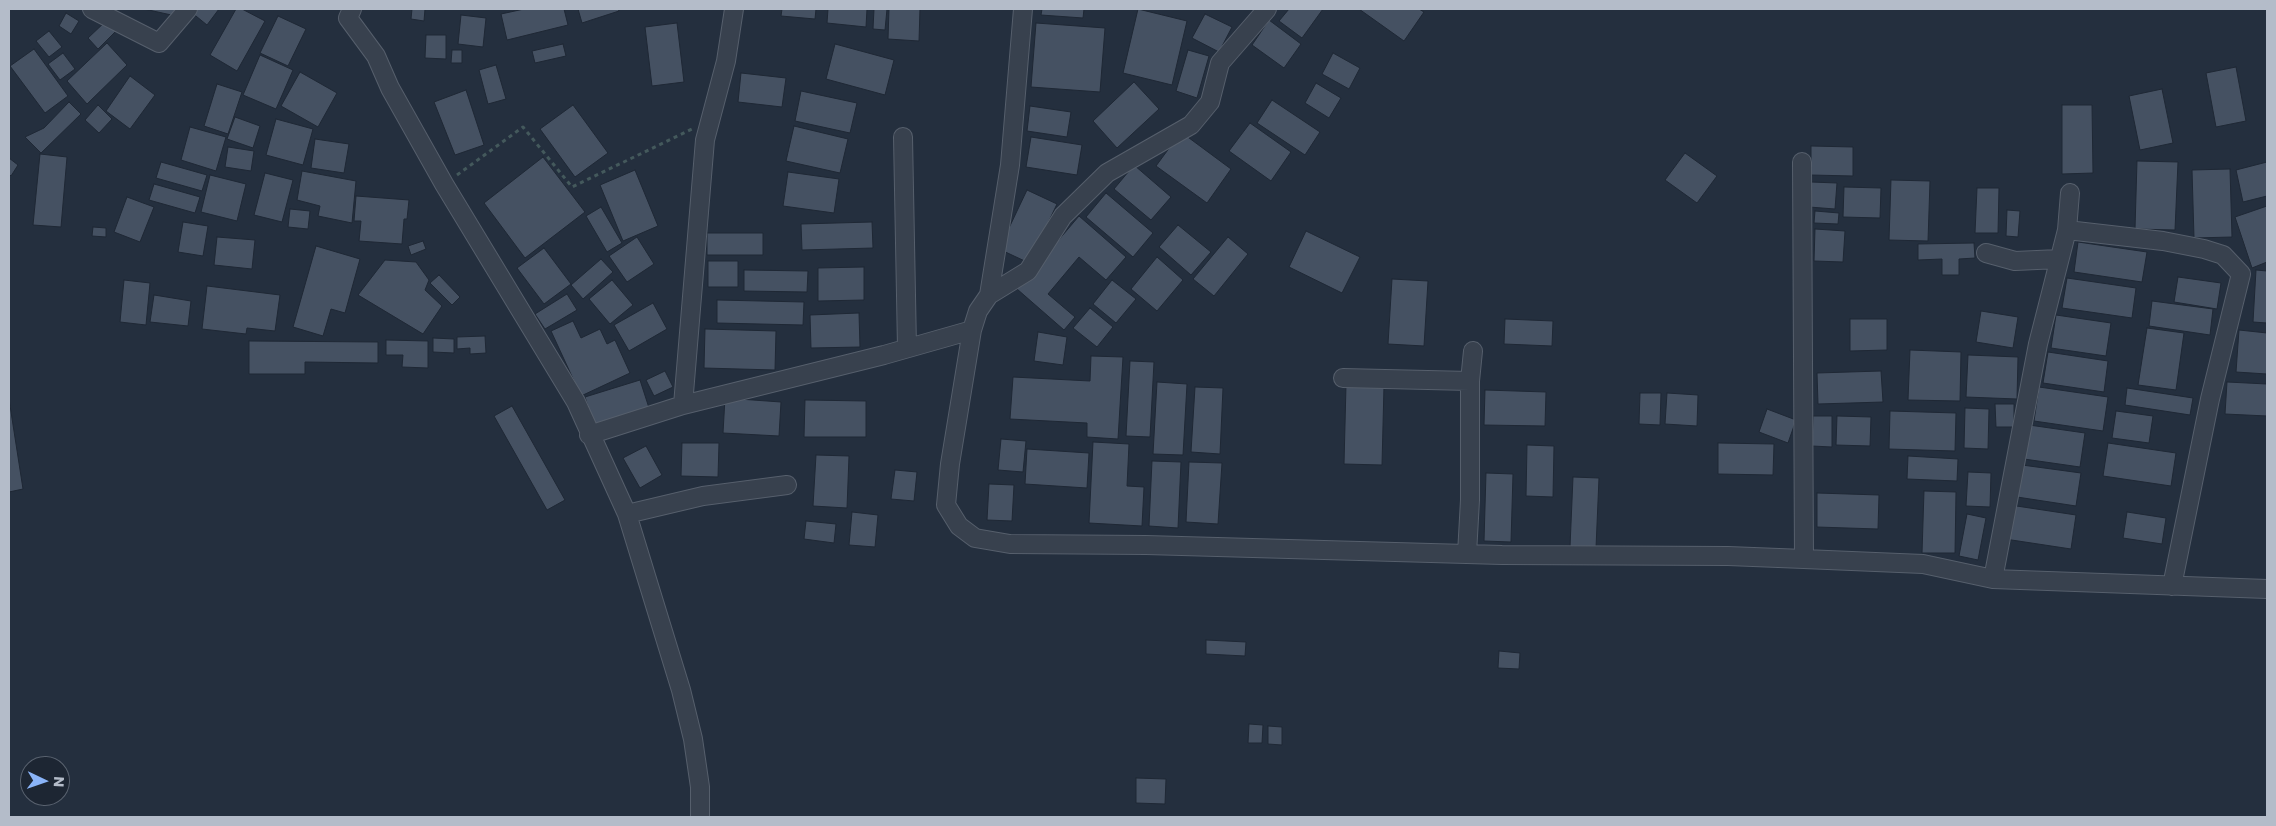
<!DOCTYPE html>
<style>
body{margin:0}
#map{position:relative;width:2276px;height:826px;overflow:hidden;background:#242f3e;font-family:Poppins,sans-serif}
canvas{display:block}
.frame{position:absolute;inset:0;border:10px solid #b4bcc9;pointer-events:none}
.north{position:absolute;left:20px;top:756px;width:50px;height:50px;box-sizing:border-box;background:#1d2633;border:1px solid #59626f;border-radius:50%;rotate:93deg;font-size:14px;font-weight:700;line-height:20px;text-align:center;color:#b4bcc9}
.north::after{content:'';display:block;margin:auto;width:18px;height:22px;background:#8ab4f8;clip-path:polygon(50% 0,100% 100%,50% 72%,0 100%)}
</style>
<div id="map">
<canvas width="2276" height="826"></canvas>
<div class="frame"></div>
<div class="north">N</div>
</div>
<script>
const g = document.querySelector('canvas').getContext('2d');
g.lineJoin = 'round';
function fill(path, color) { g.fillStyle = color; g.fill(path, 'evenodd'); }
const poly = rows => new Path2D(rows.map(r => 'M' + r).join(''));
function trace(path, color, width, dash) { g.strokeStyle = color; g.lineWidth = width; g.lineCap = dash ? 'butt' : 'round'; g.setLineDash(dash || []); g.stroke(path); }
const building = poly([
 [144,9,177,9,176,16,144,9],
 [194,9,219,9,207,25,191,12,194,9],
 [236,9,242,9,265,21,237,71,210,55,236,9],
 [412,9,425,9,424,21,411,19,412,9],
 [524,9,564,9,568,25,507,40,501,14,524,9],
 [578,9,618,9,619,11,582,23,578,9],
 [782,9,816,9,815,19,781,16,782,9],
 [828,9,867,9,866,27,827,23,828,9],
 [874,9,887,9,885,30,873,29,874,9],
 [889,9,920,9,919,41,888,39,889,9],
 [1042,9,1084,9,1083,18,1041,15,1042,9],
 [1138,9,1187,21,1172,85,1123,73,1138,9],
 [1289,9,1323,9,1302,38,1279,21,1289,9],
 [1359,9,1419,9,1424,12,1404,41,1359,9],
 [66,13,79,21,71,34,59,26,66,13],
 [1205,14,1232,27,1219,52,1192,38,1205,14],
 [461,15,486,18,483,47,458,44,461,15],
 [278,16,306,29,288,66,260,53,278,16],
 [1269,20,1301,44,1284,68,1252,45,1269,20],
 [106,21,116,31,98,49,88,38,106,21],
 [677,23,684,82,652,86,645,27,677,23],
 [1036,23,1105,28,1100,92,1031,87,1036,23],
 [49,31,62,47,49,57,36,41,49,31],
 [426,35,446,35,446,59,425,58,426,35],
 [107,43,127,65,87,104,67,81,107,43],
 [563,44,566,56,535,63,532,51,563,44],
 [835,44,894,60,885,95,826,79,835,44],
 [34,49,68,96,45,113,10,66,34,49],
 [452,50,462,50,462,63,451,63,452,50],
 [1188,50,1209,56,1197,98,1176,91,1188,50],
 [63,53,75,69,60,80,48,64,63,53],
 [1333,53,1360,68,1349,89,1322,74,1333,53],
 [260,55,293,70,276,109,243,95,260,55],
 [496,65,506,99,488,104,479,70,496,65],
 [2236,67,2246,121,2216,127,2206,73,2236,67],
 [300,72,337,93,318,127,281,106,300,72],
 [741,73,786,78,782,107,738,102,741,73],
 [130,76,155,95,130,129,106,111,130,76],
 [1134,82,1159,109,1117,148,1093,121,1134,82],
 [1316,83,1341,98,1329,118,1305,103,1316,83],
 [217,84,242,92,228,134,204,126,217,84],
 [2162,89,2173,143,2140,150,2129,96,2162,89],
 [466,90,484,145,455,155,434,102,466,90],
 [801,91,857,103,850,133,795,121,801,91],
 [1272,100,1320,132,1305,155,1257,123,1272,100],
 [69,102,81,114,41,153,25,137,44,128,69,102],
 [98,105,112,119,99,133,85,120,98,105],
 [573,105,608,153,575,177,540,129,573,105],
 [2062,105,2092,105,2093,173,2062,174,2062,105],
 [1030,106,1071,112,1067,137,1027,131,1030,106],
 [235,117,260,126,253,148,227,139,235,117],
 [276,119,313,129,303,165,266,155,276,119],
 [1250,123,1291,152,1271,181,1229,151,1250,123],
 [794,126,848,139,840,173,786,161,794,126],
 [190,127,226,137,216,171,181,160,190,127],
 [1181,132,1231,169,1207,203,1156,166,1181,132],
 [1031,137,1082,145,1077,175,1026,167,1031,137],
 [315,139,349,144,344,173,311,168,315,139],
 [1811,146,1853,147,1853,176,1811,175,1811,146],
 [228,147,254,151,251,171,225,167,228,147],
 [1685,153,1717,176,1697,203,1665,180,1685,153],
 [40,154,67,157,61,227,33,225,40,154],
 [543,157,585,212,525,258,484,203,543,157],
 [9,158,18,165,11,176,9,174,9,158],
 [2137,161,2178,162,2175,230,2135,229,2137,161],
 [161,162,207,175,202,191,156,178,161,162],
 [2267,162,2267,196,2243,202,2236,170,2267,162],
 [1134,165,1171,197,1151,220,1114,189,1134,165],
 [2230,169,2232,237,2194,238,2192,170,2230,169],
 [635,170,658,226,623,241,600,185,635,170],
 [302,171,356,181,352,223,318,216,320,206,297,200,302,171],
 [788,172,839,179,834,213,783,206,788,172],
 [265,173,293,180,282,222,254,215,265,173],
 [210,175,246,184,237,221,201,212,210,175],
 [1891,180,1930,181,1928,241,1889,240,1891,180],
 [1811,182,1837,183,1835,209,1809,207,1811,182],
 [154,184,200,197,195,213,149,200,154,184],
 [1844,187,1881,188,1880,218,1843,217,1844,187],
 [1977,188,1999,188,1998,233,1975,233,1977,188],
 [1027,190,1057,204,1029,263,999,249,1027,190],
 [1106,193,1153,233,1133,257,1086,217,1106,193],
 [356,196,409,200,407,219,404,219,402,244,359,241,361,221,354,221,356,196],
 [127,197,154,207,140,242,114,232,127,197],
 [2267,206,2267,262,2252,268,2235,217,2267,206],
 [601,207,622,243,607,252,586,216,601,207],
 [290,209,310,211,308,229,288,227,290,209],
 [2007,210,2020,211,2018,237,2006,236,2007,210],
 [1815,211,1839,213,1838,224,1814,223,1815,211],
 [1079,216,1126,257,1106,280,1079,257,1048,294,1075,317,1064,330,1017,289,1079,216],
 [183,222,208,226,203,256,178,252,183,222],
 [872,222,873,248,802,250,801,224,872,222],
 [1178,225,1211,252,1191,275,1159,247,1178,225],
 [93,227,106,228,106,237,92,236,93,227],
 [1815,229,1845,231,1843,262,1814,261,1815,229],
 [1306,231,1360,257,1342,293,1289,267,1306,231],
 [707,233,763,233,763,255,707,255,707,233],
 [217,237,255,240,252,269,214,265,217,237],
 [637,237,654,264,627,282,609,256,637,237],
 [1228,237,1248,254,1214,296,1193,279,1228,237],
 [423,241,426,249,411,255,408,246,423,241],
 [2078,242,2147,252,2142,282,2074,272,2078,242],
 [1974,243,1975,258,1959,259,1959,275,1942,275,1942,259,1918,260,1918,244,1974,243],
 [316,246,360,259,345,313,331,309,323,336,293,327,316,246],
 [544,248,571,284,544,304,517,268,544,248],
 [1157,257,1183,280,1157,311,1131,289,1157,257],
 [601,259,613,272,583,299,571,285,601,259],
 [385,260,416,262,429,280,425,290,442,306,423,334,358,295,385,260],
 [708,261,738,261,738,287,708,287,708,261],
 [864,267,864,300,818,301,818,268,864,267],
 [744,270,808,271,807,292,744,291,744,270],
 [2256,270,2267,271,2267,323,2253,322,2256,270],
 [439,275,460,297,452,305,430,283,439,275],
 [2178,277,2221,283,2217,309,2174,302,2178,277],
 [2067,278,2136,288,2132,318,2062,308,2067,278],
 [1392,279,1428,281,1424,346,1388,344,1392,279],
 [124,280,150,283,146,325,120,322,124,280],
 [612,280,633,305,610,324,589,299,612,280],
 [1112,280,1136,299,1116,323,1093,304,1112,280],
 [207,286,280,295,275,331,247,328,246,334,202,329,207,286],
 [567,294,577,310,545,329,535,314,567,294],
 [154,295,191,301,188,326,150,322,154,295],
 [717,300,804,302,803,325,717,323,717,300],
 [2152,301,2213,309,2210,335,2149,326,2152,301],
 [653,303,667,329,629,351,614,325,653,303],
 [1090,308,1113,327,1097,347,1073,328,1090,308],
 [1981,311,2018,317,2013,348,1976,342,1981,311],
 [859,313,860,347,811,348,810,315,859,313],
 [2056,315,2111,323,2106,356,2051,348,2056,315],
 [1505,319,1553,321,1552,346,1504,344,1505,319],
 [1850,319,1887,319,1887,350,1850,351,1850,319],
 [573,321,581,338,600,329,607,344,615,340,630,373,581,396,551,331,573,321],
 [2147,328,2184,333,2176,390,2138,385,2147,328],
 [705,329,776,331,775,370,704,368,705,329],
 [2239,330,2267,333,2267,374,2236,372,2239,330],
 [1038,332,1067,337,1063,365,1034,361,1038,332],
 [485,336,486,353,470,354,470,348,457,349,457,337,485,336],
 [433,338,454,339,454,353,433,352,433,338],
 [386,340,428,341,428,368,402,367,403,355,386,355,386,340],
 [249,341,378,342,378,363,305,362,305,374,249,374,249,341],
 [1910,350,1961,352,1960,401,1908,400,1910,350],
 [2048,352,2108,361,2104,392,2043,383,2048,352],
 [1968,355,2018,357,2017,399,1966,397,1968,355],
 [1091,356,1123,357,1118,439,1087,437,1087,423,1010,419,1013,377,1090,381,1091,356],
 [1130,361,1154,362,1150,437,1126,436,1130,361],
 [665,371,673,387,654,396,646,380,665,371],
 [1881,371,1883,402,1818,404,1817,373,1881,371],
 [640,380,650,411,595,429,585,397,640,380],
 [1157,382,1187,384,1183,455,1153,454,1157,382],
 [2227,382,2267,384,2267,416,2225,414,2227,382],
 [1346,385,1384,386,1382,465,1344,464,1346,385],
 [1195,387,1223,388,1220,454,1191,452,1195,387],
 [2039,387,2108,397,2103,431,2034,421,2039,387],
 [2127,388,2193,398,2190,415,2125,405,2127,388],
 [1485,390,1546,392,1545,426,1484,425,1485,390],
 [1640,393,1661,393,1660,425,1639,424,1640,393],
 [1667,393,1698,395,1697,426,1665,424,1667,393],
 [725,398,781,402,779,436,723,433,725,398],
 [9,399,23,489,9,492,9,399],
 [805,400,866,401,866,437,804,437,805,400],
 [1995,404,2014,404,2014,427,1996,427,1995,404],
 [512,406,565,500,547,510,494,416,512,406],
 [1965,408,1989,409,1988,449,1964,448,1965,408],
 [1767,409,1796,420,1788,443,1759,432,1767,409],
 [1890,411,1956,413,1955,451,1889,449,1890,411],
 [2116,411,2153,416,2149,443,2112,438,2116,411],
 [1813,416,1832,416,1832,447,1812,446,1813,416],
 [1837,416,1871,417,1870,446,1836,445,1837,416],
 [2029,425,2085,433,2080,467,2024,459,2029,425],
 [1001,439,1026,441,1023,472,998,470,1001,439],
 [1093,442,1129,444,1127,486,1144,487,1142,526,1089,523,1093,442],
 [682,443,719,443,718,477,681,476,682,443],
 [1718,443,1774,444,1773,475,1718,474,1718,443],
 [2108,443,2176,453,2171,486,2103,476,2108,443],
 [1527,445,1554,446,1553,497,1526,496,1527,445],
 [646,446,662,475,640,488,623,458,646,446],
 [1027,449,1089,453,1087,488,1025,484,1027,449],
 [816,455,849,456,847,508,813,506,816,455],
 [1908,456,1958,459,1957,481,1907,479,1908,456],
 [1152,461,1181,462,1178,528,1149,526,1152,461],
 [1189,462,1222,463,1218,524,1186,522,1189,462],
 [2022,465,2081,473,2076,506,2017,497,2022,465],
 [895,470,917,472,914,501,891,499,895,470],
 [1968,472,1991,473,1990,507,1966,506,1968,472],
 [1486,473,1513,474,1511,542,1484,541,1486,473],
 [1573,477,1599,478,1596,548,1570,547,1573,477],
 [989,484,1014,485,1012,521,987,520,989,484],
 [1924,491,1956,492,1955,553,1922,553,1924,491],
 [1817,493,1879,495,1878,529,1817,527,1817,493],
 [2010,505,2076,515,2071,549,2005,539,2010,505],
 [852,512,878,515,875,547,849,545,852,512],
 [2127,512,2166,518,2162,544,2123,538,2127,512],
 [1967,514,1986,518,1978,560,1959,556,1967,514],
 [806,521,836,524,834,543,804,539,806,521],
 [1206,640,1246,642,1245,656,1206,654,1206,640],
 [1499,651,1520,653,1519,669,1498,668,1499,651],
 [1249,724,1263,725,1262,743,1248,743,1249,724],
 [1268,726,1282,727,1282,745,1268,744,1268,726],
 [1136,778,1166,779,1165,804,1136,803,1136,778]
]);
fill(building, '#455162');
trace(building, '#1f2835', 1);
const minor = poly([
 [92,9,159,43,188,9],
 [352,9,348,18,376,56,390,88,444,184,576,402,627,514,681,690,693,739,700,787,700,817],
 [903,137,907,348],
 [1802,162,1804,559],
 [2067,230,2070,193],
 [1986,253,2015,261,2059,259],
 [989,295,1028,271,1063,216,1107,173,1191,125,1210,102,1220,63,1267,9],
 [972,330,950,464,946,505,959,526,975,538,1010,544,1146,545,1502,555,1728,556,1804,559,1923,564,1993,579,2267,589],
 [1343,378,1470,381],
 [683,405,884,355,972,330,978,311,989,295,1010,165,1023,9],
 [589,435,683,405,705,140,726,61,734,9],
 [627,514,703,496,787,485],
 [1467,554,1470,500,1470,381,1473,351],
 [1993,579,2038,344,2067,230,2163,241,2204,249,2223,255,2241,274,2210,399,2172,586]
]);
trace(minor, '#565f6c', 20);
trace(poly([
 [457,175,523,127,572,187,692,129]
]), '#44595c', 3, [4, 4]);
trace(minor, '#38414e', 18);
</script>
